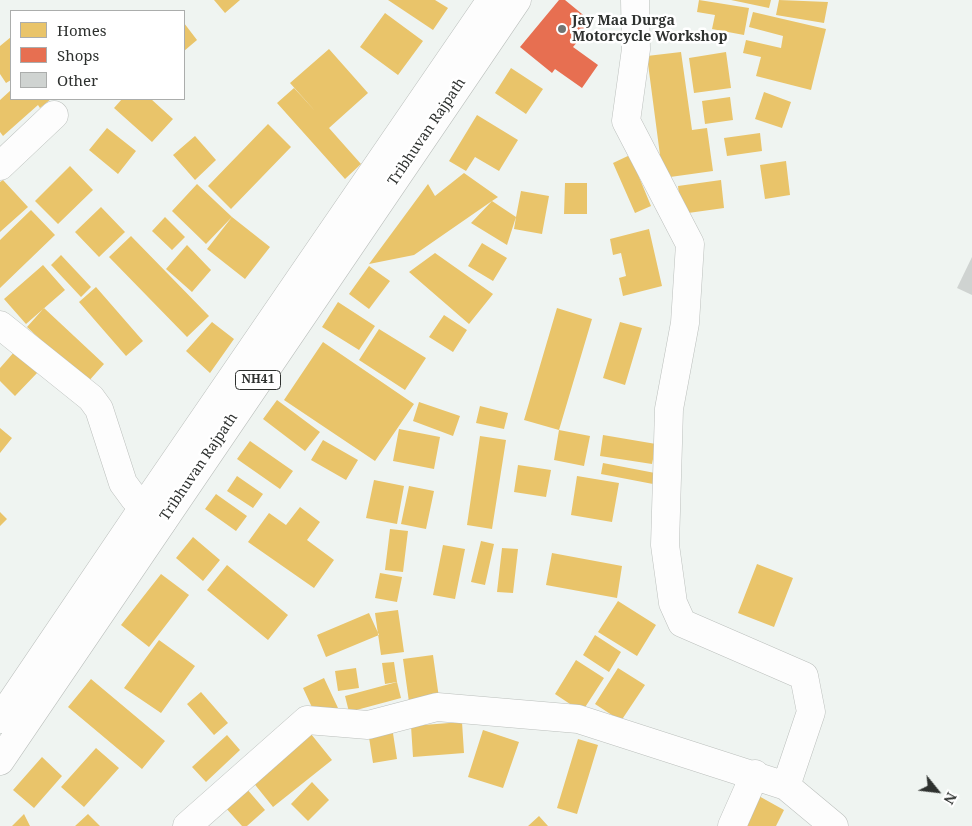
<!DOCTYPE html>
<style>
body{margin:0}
#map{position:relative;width:972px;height:826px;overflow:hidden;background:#eff4f1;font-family:"Noto Serif",serif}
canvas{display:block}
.legend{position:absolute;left:10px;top:10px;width:175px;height:90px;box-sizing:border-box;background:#fff;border:1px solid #abadac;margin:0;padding:6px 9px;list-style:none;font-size:15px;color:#2e312f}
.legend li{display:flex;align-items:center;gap:10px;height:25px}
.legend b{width:25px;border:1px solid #abadac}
.north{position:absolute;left:912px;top:766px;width:50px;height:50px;-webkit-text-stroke:4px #fff;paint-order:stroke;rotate:119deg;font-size:14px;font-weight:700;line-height:20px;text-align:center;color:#2e312f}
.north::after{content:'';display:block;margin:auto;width:18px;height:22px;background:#2e312f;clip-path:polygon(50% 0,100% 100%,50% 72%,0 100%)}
</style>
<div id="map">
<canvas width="972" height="826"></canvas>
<ul class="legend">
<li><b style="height:14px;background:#e9c46a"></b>Homes</li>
<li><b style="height:14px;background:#e76f51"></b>Shops</li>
<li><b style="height:14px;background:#cfd3d1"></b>Other</li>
</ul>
<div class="north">N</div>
</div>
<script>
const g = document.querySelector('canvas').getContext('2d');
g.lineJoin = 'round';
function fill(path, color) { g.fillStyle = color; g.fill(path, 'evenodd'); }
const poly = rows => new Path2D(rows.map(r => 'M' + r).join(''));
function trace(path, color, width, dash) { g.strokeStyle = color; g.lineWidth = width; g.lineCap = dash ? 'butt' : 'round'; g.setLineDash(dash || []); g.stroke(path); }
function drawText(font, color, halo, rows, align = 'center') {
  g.font = font + ' "Noto Serif",serif'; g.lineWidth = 5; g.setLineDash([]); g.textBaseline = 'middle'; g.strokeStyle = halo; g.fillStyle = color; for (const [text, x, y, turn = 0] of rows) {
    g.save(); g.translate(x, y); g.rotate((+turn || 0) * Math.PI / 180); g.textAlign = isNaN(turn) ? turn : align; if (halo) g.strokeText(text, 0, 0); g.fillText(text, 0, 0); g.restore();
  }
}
fill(poly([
 [214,0,240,0,225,13],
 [388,0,435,0,448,8,433,30],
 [699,0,749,8,744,35,712,29,715,15,697,12],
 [731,0,771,0,769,8],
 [779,0,828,2,824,23,776,15],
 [753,12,826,29,811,90,756,76,761,57,743,53,746,40,781,48,783,36,749,27],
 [385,13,423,41,398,75,360,47],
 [184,23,197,40,184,51],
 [11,37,11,80,6,83,0,74,0,46],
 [329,49,368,93,329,128,361,164,345,179,277,103,294,88,316,112,290,83],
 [681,52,692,130,707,128,713,171,663,178,647,56],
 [726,52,731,88,694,93,689,58],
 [511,68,543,89,526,114,495,93],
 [11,90,11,99,51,99,40,108,38,105,3,136,0,132,0,100],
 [764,92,791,102,782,128,755,119],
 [730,97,733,120,705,124,702,101],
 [122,99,151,99,173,119,152,142,114,108],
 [477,115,518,140,499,171,475,157,466,171,449,161],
 [268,124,291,147,231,209,208,186],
 [107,128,136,151,118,174,89,150],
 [760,133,762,151,727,156,724,138],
 [195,136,216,160,195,180,173,155],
 [630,155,651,206,635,213,613,163],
 [786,161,790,195,765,199,760,165],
 [70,166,93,190,58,224,35,201],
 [464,173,498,197,492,201,516,217,521,191,549,196,542,234,514,229,516,217,507,245,471,223,492,201,414,255,369,264,428,184,435,196],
 [3,180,28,207,0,232,0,182],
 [721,180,724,208,681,214,678,186],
 [565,183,587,183,587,214,564,214],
 [197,184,232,217,206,244,172,211],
 [101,207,125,232,99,257,75,232],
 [31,210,55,235,0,288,0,240],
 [165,217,185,237,172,250,152,231],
 [232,217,270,247,245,279,207,249],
 [649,229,662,286,623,296,619,278,626,276,621,253,613,255,610,239],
 [131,236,209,316,187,337,109,257],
 [482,243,507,258,493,281,468,266],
 [187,245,211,270,192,292,166,269],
 [435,253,493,294,469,324,409,272],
 [61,255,91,287,81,297,51,265],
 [43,265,65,290,26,324,4,299],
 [369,266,390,281,369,309,349,294],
 [96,287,143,341,126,356,79,302],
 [338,302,375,326,359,350,322,327],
 [44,308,104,364,87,383,27,327],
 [557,308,592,319,559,430,524,420],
 [444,315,467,330,453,352,429,337],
 [212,322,234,339,210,373,186,351],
 [620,322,642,328,625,385,603,378],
 [379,329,426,358,405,390,359,360],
 [323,342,414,404,375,461,284,400],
 [15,351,38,372,15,396,0,381,0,368],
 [277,400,320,432,305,451,263,419],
 [419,402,460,416,453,436,413,421],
 [480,406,508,413,504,429,476,423],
 [0,428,12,438,0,453],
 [399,429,440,437,434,469,393,461],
 [559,430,590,436,584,466,554,460],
 [603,435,656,444,652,464,600,456],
 [480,436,506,440,492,529,467,525],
 [323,440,358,460,346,480,311,460],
 [250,441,293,471,280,489,237,459],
 [603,463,655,473,653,484,601,474],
 [518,465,551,470,546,497,514,492],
 [237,476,263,494,253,508,227,491],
 [577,476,619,483,612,522,571,515],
 [374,480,404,486,397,524,366,518],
 [409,486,434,491,426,529,401,524],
 [216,494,247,516,236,531,205,509],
 [300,507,320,522,307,540,334,560,314,588,248,542,269,513,286,525],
 [0,512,7,519,0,526],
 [390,529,408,531,403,572,385,570],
 [193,537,220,560,203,581,176,558],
 [481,541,494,544,485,585,471,582],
 [443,545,465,549,455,599,433,595],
 [502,548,518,549,513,593,497,592],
 [552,553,622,566,617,598,546,585],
 [757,564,793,578,774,627,738,613],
 [227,565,288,615,268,640,207,590],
 [380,573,402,577,397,602,375,598],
 [161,574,189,595,149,647,121,625],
 [618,601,656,625,637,656,598,632],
 [398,610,404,652,381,655,375,613],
 [369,613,379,635,326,657,317,635],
 [595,635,621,652,609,672,583,655],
 [159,640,195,666,161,713,124,688],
 [433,655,439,698,409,702,403,659],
 [576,660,604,678,582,712,555,694],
 [394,662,397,682,385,684,382,663],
 [356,668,359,688,338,691,335,671],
 [618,668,645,685,621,721,595,704],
 [324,678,338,708,317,718,303,688],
 [91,679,165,741,142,769,68,707],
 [397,682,401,698,349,712,345,696],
 [201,692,228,723,214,735,187,704],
 [462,722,464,753,413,757,411,726],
 [392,727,397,759,373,763,368,731],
 [483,730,519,742,503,788,468,777],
 [311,734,332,760,273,807,252,781],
 [227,735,240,750,206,782,192,767],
 [578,739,598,745,577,814,557,808],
 [96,748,119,768,84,807,61,787],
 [42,757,62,776,34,808,13,790],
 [312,782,329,800,308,821,291,804],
 [246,788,265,810,247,826,242,826,225,807],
 [757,795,784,810,776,826,747,826],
 [24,814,30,826,12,826],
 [88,814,100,826,75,826],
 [539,816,548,826,528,826]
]), '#e9c46a');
fill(poly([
 [559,0,565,0,593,23,573,47,598,65,582,88,555,69,552,73,520,47]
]), '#e76f51');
fill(poly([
 [972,257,972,295,957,288]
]), '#cfd3d1');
const minor = poly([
 [635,0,636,49,626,121,690,244,685,323,669,409,665,545,673,603,682,623,804,676,811,712,786,786],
 [0,166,54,115],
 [0,325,91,398,99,409,123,483,134,498,162,522],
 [187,826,307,720,368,725,437,707,578,719,786,786,834,826],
 [732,826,755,774]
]);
const trunk = poly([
 [0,719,144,506,491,0],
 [0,761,517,0]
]);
trace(minor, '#bbbfbc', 29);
trace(trunk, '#bbbfbc', 29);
trace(minor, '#fdfdfd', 28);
trace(trunk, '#fdfdfd', 28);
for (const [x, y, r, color] of [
 [562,29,5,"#727573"]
]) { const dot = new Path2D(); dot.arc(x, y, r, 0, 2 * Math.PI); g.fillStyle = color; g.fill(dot); trace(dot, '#fff', 2); }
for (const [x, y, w] of [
 [258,380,45]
]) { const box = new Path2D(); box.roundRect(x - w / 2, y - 9.5, w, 19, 4); g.fillStyle = '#fff'; g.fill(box); trace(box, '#2e312f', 1); }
drawText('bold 12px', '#2e312f', null, [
 ["NH41",258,380]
]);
drawText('bold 14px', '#2e312f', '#fff', [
 ["Jay Maa Durga",572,21],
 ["Motorcycle Workshop",572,37]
], 'left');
drawText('14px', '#2e312f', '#fff', [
 ["Tribhuvan Rajpath",427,132,-56],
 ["Tribhuvan Rajpath",199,467,-56]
]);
</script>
